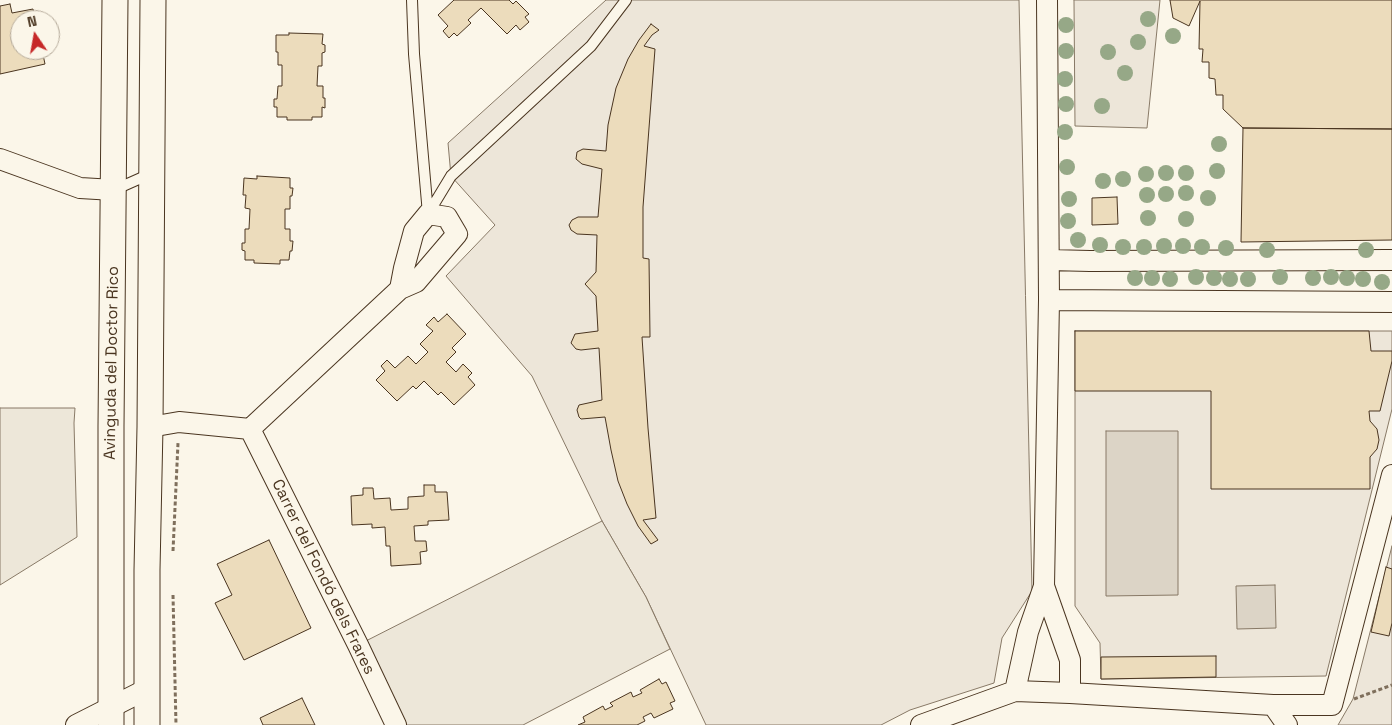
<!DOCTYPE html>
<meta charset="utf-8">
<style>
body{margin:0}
#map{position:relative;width:1392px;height:725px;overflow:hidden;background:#fbf6e9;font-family:"Space Grotesk",sans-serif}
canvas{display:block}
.north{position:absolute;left:10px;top:10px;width:50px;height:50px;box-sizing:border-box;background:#fbf6e9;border:1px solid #b4a999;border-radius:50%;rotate:348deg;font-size:14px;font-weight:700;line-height:20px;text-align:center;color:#4a3520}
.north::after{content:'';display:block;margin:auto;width:18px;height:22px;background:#c62828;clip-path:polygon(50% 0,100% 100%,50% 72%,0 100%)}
</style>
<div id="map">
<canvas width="1392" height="725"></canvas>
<div class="north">N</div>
</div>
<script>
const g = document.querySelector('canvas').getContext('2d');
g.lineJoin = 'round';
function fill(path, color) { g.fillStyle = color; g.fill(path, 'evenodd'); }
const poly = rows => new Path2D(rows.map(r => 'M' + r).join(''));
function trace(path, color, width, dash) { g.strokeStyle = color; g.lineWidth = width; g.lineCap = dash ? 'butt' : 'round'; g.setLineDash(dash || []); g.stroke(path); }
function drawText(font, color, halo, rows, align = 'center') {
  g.font = font + ' "Space Grotesk",sans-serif'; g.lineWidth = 4; g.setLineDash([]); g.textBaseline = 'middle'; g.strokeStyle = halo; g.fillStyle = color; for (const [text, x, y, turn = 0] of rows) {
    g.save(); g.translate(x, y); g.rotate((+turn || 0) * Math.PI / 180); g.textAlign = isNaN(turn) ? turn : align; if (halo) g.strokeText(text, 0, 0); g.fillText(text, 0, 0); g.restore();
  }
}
const green = poly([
 [606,0,1019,0,1032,591,1002,638,994,683,910,710,881,725,706,725,646,597,602,521,532,376,446,276,495,225,451,176,448,143,606,0],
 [1074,0,1160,0,1147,128,1075,126,1074,0],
 [1075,331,1392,331,1392,409,1326,676,1101,679,1100,643,1075,606,1075,331],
 [1392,546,1392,725,1338,725,1353,699,1392,546]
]);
fill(green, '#ede6d9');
trace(green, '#887966', 1);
const parking = poly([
 [0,408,75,408,74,423,77,537,0,585,0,408],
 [602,521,646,597,670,649,523,725,396,725,358,645,602,521]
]);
fill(parking, '#ede7d9');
trace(parking, '#887966', 1);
const water = poly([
 [1106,431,1178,431,1178,595,1106,596,1106,431],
 [1275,585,1276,628,1237,629,1236,586,1275,585]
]);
fill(water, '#dcd4c6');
trace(water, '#887966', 1);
const building = poly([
 [454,0,509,0,513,4,516,1,529,14,525,17,529,22,520,30,516,25,507,34,481,8,468,20,471,23,457,36,454,33,449,38,443,31,448,26,438,15,454,0],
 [1170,0,1392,0,1392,129,1243,128,1223,109,1223,95,1216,95,1215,79,1209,78,1209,62,1202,62,1203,49,1199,49,1200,1,1189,26,1173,18,1170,0],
 [10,4,12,13,33,9,35,19,41,18,42,20,20,20,20,50,42,50,45,64,0,74,0,6,10,4],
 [651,24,659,30,652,35,644,46,655,49,643,207,643,258,649,259,650,337,642,337,648,428,656,518,643,520,658,540,651,544,638,526,627,504,618,481,611,450,605,417,581,419,579,417,577,410,579,405,602,400,599,348,581,350,576,349,571,343,575,334,598,331,596,296,585,284,596,272,597,235,577,234,571,230,569,225,572,220,578,217,598,217,602,169,582,164,576,159,577,152,583,149,606,151,608,125,616,88,628,59,639,40,651,24],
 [289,33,323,34,322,44,325,45,325,52,322,53,322,66,318,66,317,86,323,86,323,98,325,98,325,108,322,107,322,117,312,117,312,120,287,120,287,117,277,117,277,107,274,107,274,99,277,99,278,86,282,86,282,65,278,65,278,52,276,52,276,35,289,35,289,33],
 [1243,128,1392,129,1392,240,1241,242,1243,128],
 [257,176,290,178,290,188,293,188,292,196,290,196,290,209,285,209,285,229,290,229,290,241,293,241,292,251,290,251,289,260,280,260,280,264,254,263,254,260,245,260,245,251,242,250,242,243,245,243,245,229,249,229,250,209,245,208,246,195,243,195,244,178,257,179,257,176],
 [1117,197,1118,224,1092,225,1092,198,1117,197],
 [447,314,466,334,452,348,456,352,446,362,456,372,463,364,472,373,468,377,475,385,454,405,441,392,438,395,424,381,416,389,413,386,397,401,376,380,385,371,381,366,387,360,395,368,408,356,416,364,428,352,420,344,433,331,426,325,434,317,438,322,447,314],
 [1075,331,1369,331,1371,351,1392,351,1392,361,1380,411,1369,411,1370,421,1377,429,1379,440,1377,449,1370,457,1370,489,1211,489,1211,391,1075,391,1075,331],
 [424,485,435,485,435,492,447,492,449,520,428,521,428,525,414,526,415,541,426,541,427,551,420,552,421,564,391,566,390,546,386,546,385,527,372,528,372,524,352,525,351,496,363,495,363,488,373,488,374,499,390,498,391,510,408,509,408,497,424,496,424,485],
 [269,540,311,628,244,660,215,603,232,595,217,564,269,540],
 [1386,567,1392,569,1392,623,1389,636,1371,632,1386,567],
 [1216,656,1216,677,1101,679,1101,657,1216,656],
 [659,679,662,684,666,682,675,701,670,703,673,709,654,718,651,713,643,717,645,721,637,725,578,725,585,722,583,717,603,706,605,710,613,706,610,703,631,692,633,697,642,693,640,690,659,679],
 [302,698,315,725,263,725,260,718,302,698]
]);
fill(building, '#ecdcbc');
trace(building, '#4a3520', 1);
const service = poly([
 [412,0,414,54,428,214],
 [114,190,150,174],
 [428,214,451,176,591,46,626,0]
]);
const minor = poly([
 [0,159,80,188,114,190],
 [1049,260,1090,261,1392,260],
 [1049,300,1392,302],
 [150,427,179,422,250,429,400,289,416,282,457,234,447,217,428,214,414,231,404,268,400,289],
 [250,429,358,645,396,725],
 [1044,586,1070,660,1070,693],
 [1015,691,1028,632,1044,586,1049,300,1047,0],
 [1273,705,1287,725],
 [76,725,147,689],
 [921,725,1015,691,1070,693,1273,705,1332,705,1392,475]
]);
const tertiary = poly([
 [111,725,111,426,115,0],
 [147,725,147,570,150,427,153,0]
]);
trace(service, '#4a3520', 12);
trace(minor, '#4a3520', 22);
trace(tertiary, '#4a3520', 27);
trace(poly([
 [173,551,178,443],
 [173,595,176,725],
 [1354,699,1392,685]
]), '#7f6f5c', 3, [4, 2.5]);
trace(service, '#fbf6e9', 10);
trace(minor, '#fbf6e9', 20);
trace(tertiary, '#fbf6e9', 25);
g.fillStyle = '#96a887';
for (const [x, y] of [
 [1148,19],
 [1066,25],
 [1173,36],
 [1138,42],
 [1066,51],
 [1108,52],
 [1125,73],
 [1065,79],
 [1066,104],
 [1102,106],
 [1065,132],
 [1219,144],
 [1067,167],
 [1217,171],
 [1166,173],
 [1186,173],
 [1146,174],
 [1123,179],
 [1103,181],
 [1186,193],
 [1166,194],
 [1147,195],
 [1208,198],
 [1069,199],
 [1148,218],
 [1186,219],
 [1068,221],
 [1078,240],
 [1100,245],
 [1164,246],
 [1183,246],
 [1123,247],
 [1144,247],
 [1202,247],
 [1226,248],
 [1267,250],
 [1366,250],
 [1196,277],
 [1280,277],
 [1331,277],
 [1135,278],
 [1152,278],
 [1214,278],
 [1313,278],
 [1347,278],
 [1170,279],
 [1230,279],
 [1248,279],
 [1363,279],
 [1382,282]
]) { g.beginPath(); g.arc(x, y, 8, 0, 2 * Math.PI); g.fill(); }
drawText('16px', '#4a3520', '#fbf6e9', [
 ["Avinguda del Doctor Rico",112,363,-89],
 ["Carrer del Fondó dels Frares",323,577,64]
]);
</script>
